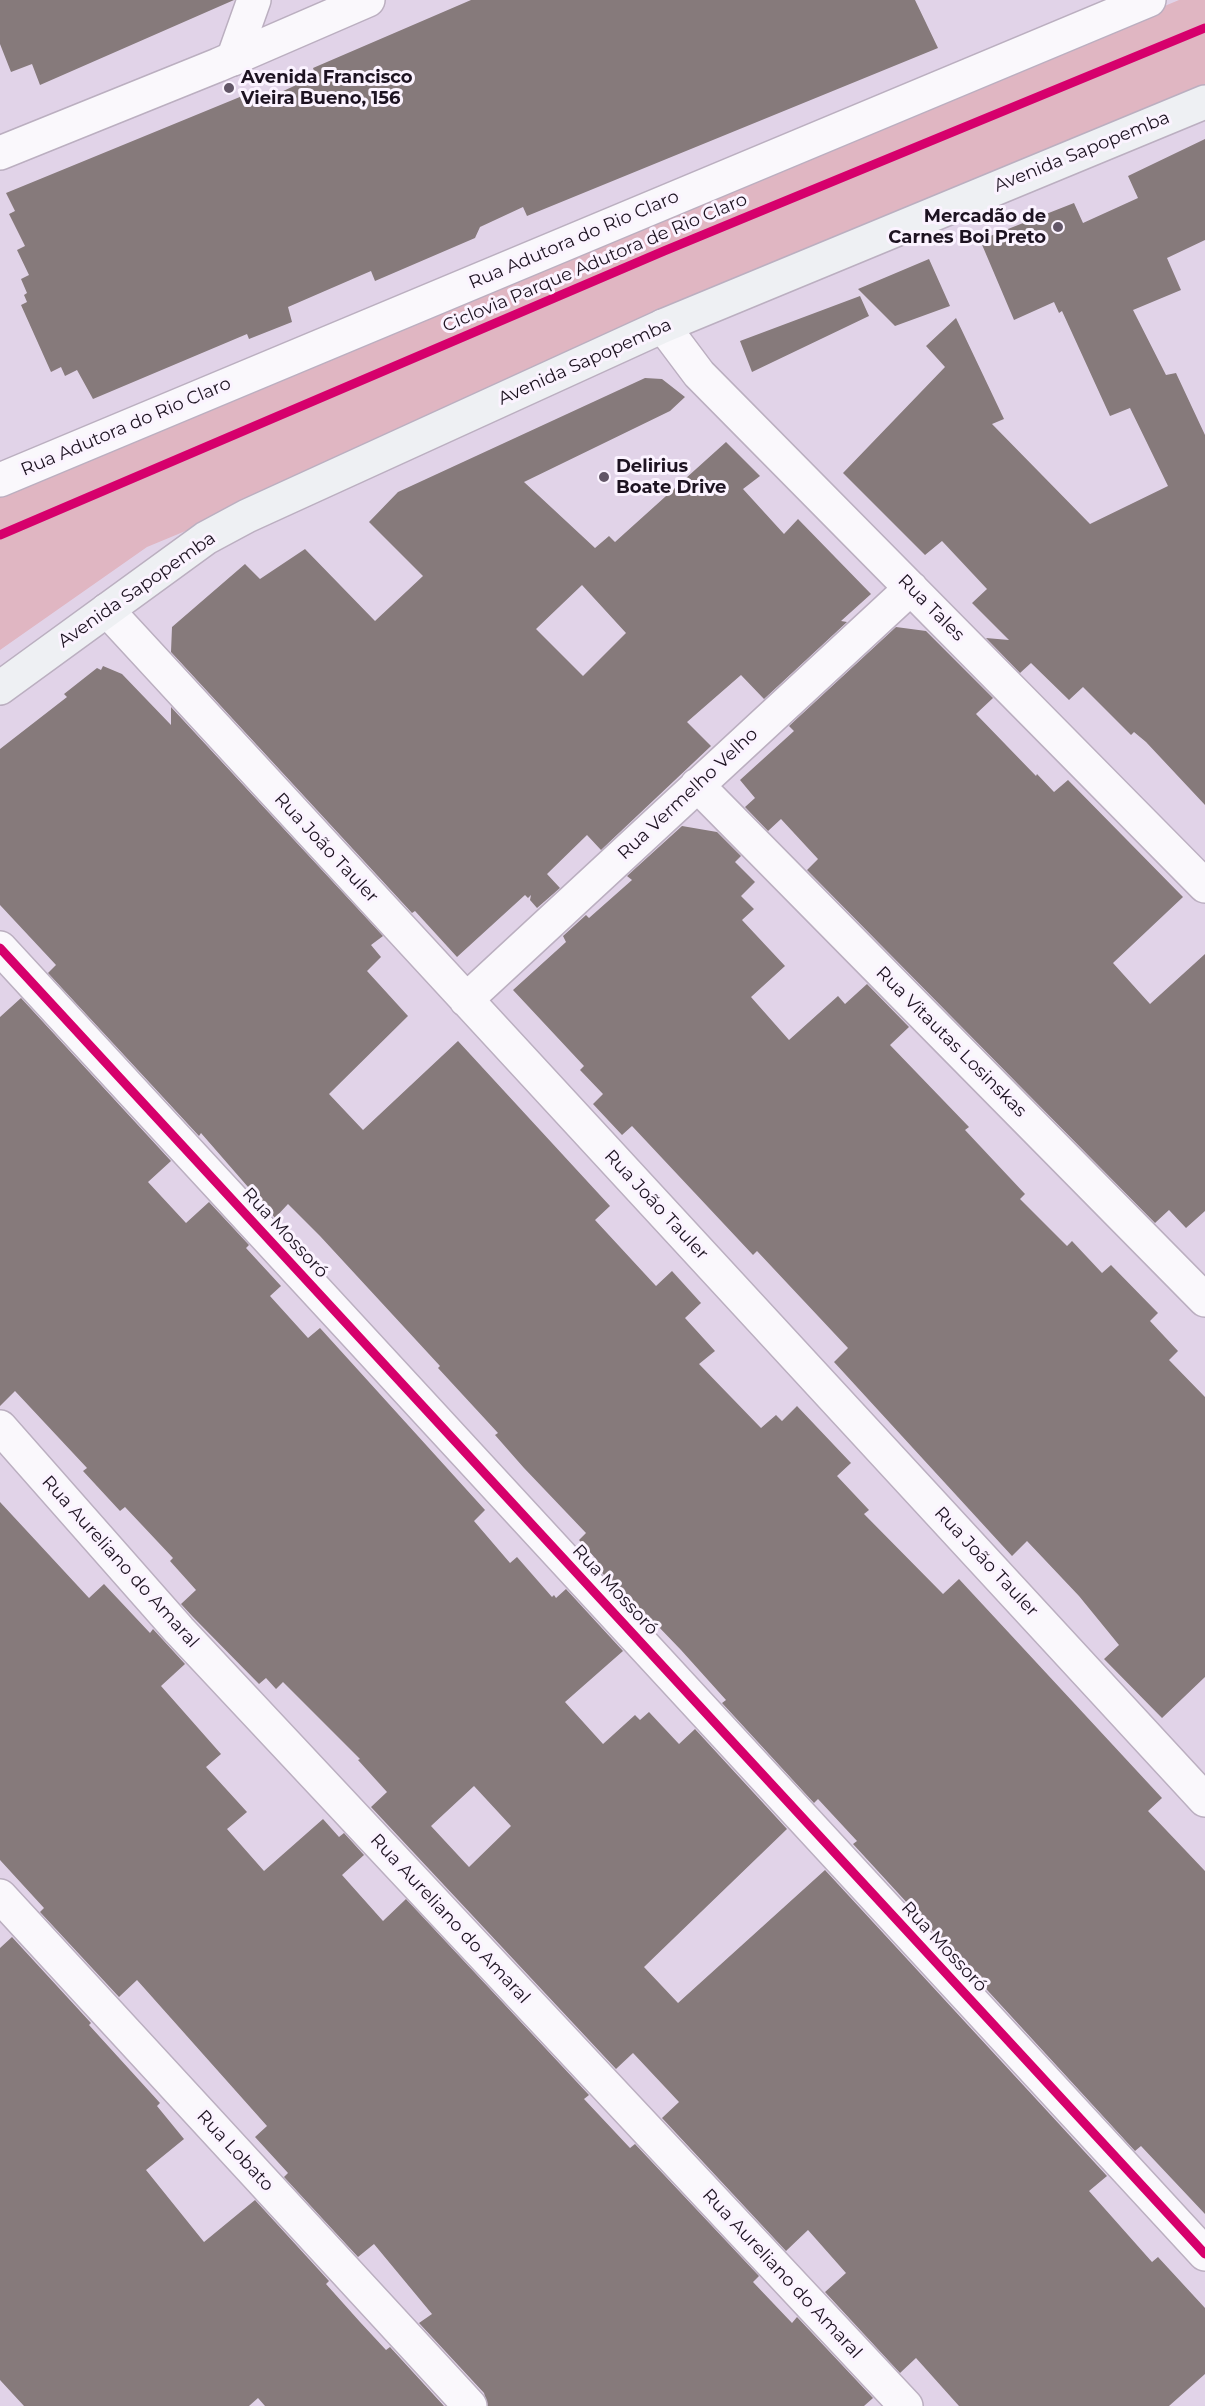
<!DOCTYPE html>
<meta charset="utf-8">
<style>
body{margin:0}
canvas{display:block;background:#e1d3e8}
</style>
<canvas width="1205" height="2406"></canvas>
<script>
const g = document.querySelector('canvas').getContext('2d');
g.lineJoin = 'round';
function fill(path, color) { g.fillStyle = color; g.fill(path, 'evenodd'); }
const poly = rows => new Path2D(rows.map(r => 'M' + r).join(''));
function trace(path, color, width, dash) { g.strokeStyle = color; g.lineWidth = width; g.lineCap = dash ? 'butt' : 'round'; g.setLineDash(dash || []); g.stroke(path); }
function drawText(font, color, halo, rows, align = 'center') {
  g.font = font + ' Montserrat,sans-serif'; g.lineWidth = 6; g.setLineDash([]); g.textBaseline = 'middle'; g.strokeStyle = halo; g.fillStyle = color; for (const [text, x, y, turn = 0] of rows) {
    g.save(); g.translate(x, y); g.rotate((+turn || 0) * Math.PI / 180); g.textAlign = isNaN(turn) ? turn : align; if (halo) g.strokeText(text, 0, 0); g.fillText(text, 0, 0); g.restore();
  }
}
fill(poly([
 [1179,0,1205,0,1205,108,147,547,0,650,0,490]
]), '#e0b6c2');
fill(poly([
 [0,0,234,0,40,85,32,64,11,72,0,44],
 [471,0,915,0,938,48,527,216,523,207,480,227,475,238,375,281,371,271,288,307,292,322,249,339,247,334,93,399,77,370,65,376,61,367,51,372,21,305,27,302,24,295,27,293,21,279,29,275,17,250,25,246,9,214,15,211,6,193,252,92,257,103,316,76,313,68],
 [1205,139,1205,240,1167,258,1181,290,1133,310,1166,375,1176,373,1205,435,1205,805,1146,742,1134,732,1131,735,1083,687,1069,700,1031,663,1020,673,986,638,1009,640,972,603,987,589,942,541,925,555,843,473,945,367,926,346,956,318,1004,419,992,424,1090,524,1168,486,1130,408,1110,416,1062,311,1059,313,1054,302,1014,320,980,240,1074,203,1083,223,1138,198,1128,176],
 [929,259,950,306,895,326,858,289],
 [860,296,869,316,752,372,740,341],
 [645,378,662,379,685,397,670,411,524,482,595,548,609,536,615,542,726,442,760,476,743,489,784,534,798,519,871,594,841,621,847,622,764,699,741,675,687,722,711,746,601,850,587,835,547,874,560,888,537,908,530,900,531,895,528,898,525,895,457,957,415,911,412,913,171,652,172,627,245,564,260,579,305,549,375,621,423,576,369,522,398,492],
 [582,585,626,633,583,676,536,629],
 [896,627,926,631,993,698,976,714,1036,776,1037,774,1054,792,1068,780,1183,897,1113,963,1150,1004,1205,954,1205,1211,1186,1228,1169,1210,1155,1223,807,870,818,859,781,819,768,831,745,807,755,798,740,780,794,731,789,726],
 [103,666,122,674,171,725,171,707,383,936,371,945,381,957,367,971,408,1016,329,1094,363,1130,458,1041,610,1206,595,1220,656,1286,672,1271,701,1303,685,1318,715,1351,699,1364,761,1428,776,1415,782,1421,797,1406,851,1463,837,1476,869,1510,864,1514,943,1594,959,1579,1162,1798,1148,1811,1205,1871,1205,2214,1141,2146,1135,2151,853,1844,857,1841,818,1799,814,1803,722,1703,726,1700,681,1650,655,1623,651,1626,592,1562,596,1559,579,1540,586,1533,524,1468,495,1435,498,1433,438,1368,440,1366,320,1236,288,1204,275,1218,201,1133,199,1136,48,973,56,965,0,905,0,749,67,697,64,694,97,668,101,670],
 [682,826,717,832,741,856,735,862,755,882,741,896,754,909,742,920,785,966,751,997,789,1040,838,996,845,1004,867,984,909,1027,890,1045,969,1127,965,1130,1025,1194,1020,1199,1067,1246,1072,1241,1102,1273,1111,1265,1158,1313,1150,1321,1178,1351,1169,1360,1205,1397,1205,1677,1162,1718,1104,1659,1119,1645,1079,1596,1027,1541,1012,1556,834,1362,848,1348,757,1251,753,1255,632,1126,622,1135,593,1104,603,1094,580,1070,584,1066,513,990,566,942,563,936,586,915,589,918,632,880,627,876],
 [21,998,171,1161,148,1182,186,1223,209,1202,249,1245,246,1248,281,1286,270,1296,308,1338,320,1328,485,1510,474,1521,510,1563,517,1557,552,1597,554,1595,556,1598,566,1589,623,1651,565,1702,603,1744,635,1715,640,1720,649,1712,679,1744,695,1729,787,1829,644,1967,678,2003,825,1870,1107,2176,1089,2191,1152,2262,1158,2257,1205,2308,1205,2374,1169,2406,959,2406,916,2358,900,2373,825,2292,846,2273,808,2230,786,2251,662,2118,679,2102,633,2053,616,2069,371,1807,387,1792,358,1760,360,1759,283,1682,276,1689,266,1678,259,1684,193,1617,181,1604,196,1590,170,1561,173,1558,125,1507,120,1511,83,1471,87,1468,15,1391,0,1406,0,1017],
 [474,1786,511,1826,469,1867,431,1826],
 [0,1502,89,1598,104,1584,150,1633,153,1629,185,1664,161,1686,221,1754,206,1767,247,1812,227,1829,264,1871,323,1819,339,1837,344,1833,364,1855,342,1875,383,1921,406,1899,589,2095,584,2099,630,2148,635,2144,759,2276,753,2282,792,2323,797,2317,873,2398,864,2406,488,2406,484,2393,419,2323,432,2314,374,2244,358,2257,284,2177,288,2173,255,2137,267,2126,137,1980,119,1997,40,1912,44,1908,0,1860],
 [12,1937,91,2023,89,2025,160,2103,157,2106,184,2139,146,2170,204,2242,255,2200,329,2281,326,2284,360,2322,386,2350,390,2347,444,2406,265,2406,258,2398,249,2406,24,2406,0,2380,0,1948]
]), '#867a7b');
const minor = poly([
 [233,59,254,0],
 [663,326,699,374,1205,886],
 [0,480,1149,0],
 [107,610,1205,1800],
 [697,785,1205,1300],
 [0,948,1205,2254],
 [466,1000,911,588],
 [0,1427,179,1630,906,2406],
 [0,1896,470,2406]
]);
const tertiary = poly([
 [0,153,218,65,368,0]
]);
const secondary = poly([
 [0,688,206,538,247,516,663,326,1205,102]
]);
trace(minor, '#bbafc0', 36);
trace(tertiary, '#bbafc0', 36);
trace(secondary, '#bbafc0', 36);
trace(minor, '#faf8fc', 33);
trace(tertiary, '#faf8fc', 33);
trace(secondary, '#eef0f3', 33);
trace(poly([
 [0,535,664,251,1205,28],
 [0,948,1205,2254]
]), '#d6006c', 9);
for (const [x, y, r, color] of [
 [229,88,6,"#625667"],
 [1058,227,6,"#625667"],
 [604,477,6,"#625667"]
]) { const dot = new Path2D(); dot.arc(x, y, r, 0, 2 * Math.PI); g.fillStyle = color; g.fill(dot); trace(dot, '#fbf3ff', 2); }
drawText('bold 18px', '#1d1321', '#fbf3ff', [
 ["Avenida Francisco",241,78],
 ["Vieira Bueno, 156",241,99],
 ["Mercadão de",1046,217,"right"],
 ["Carnes Boi Preto",1046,238,"right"],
 ["Delirius",616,467],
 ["Boate Drive",616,488]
], 'left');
drawText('18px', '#1d1321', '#fbf3ff', [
 ["Avenida Sapopemba",1082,152,-22],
 ["Rua Adutora do Rio Claro",574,240,-23],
 ["Ciclovia Parque Adutora de Rio Claro",595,263,-23],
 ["Avenida Sapopemba",585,362,-24],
 ["Rua Adutora do Rio Claro",126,427,-23],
 ["Avenida Sapopemba",137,590,-35],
 ["Rua Tales",931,608,45],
 ["Rua Vermelho Velho",688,794,-43],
 ["Rua João Tauler",326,848,47],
 ["Rua Vitautas Losinskas",951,1042,45],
 ["Rua João Tauler",656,1205,47],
 ["Rua Mossoró",285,1233,47],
 ["Rua Aureliano do Amaral",120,1562,48],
 ["Rua João Tauler",986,1562,47],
 ["Rua Mossoró",615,1590,47],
 ["Rua Aureliano do Amaral",450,1919,47],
 ["Rua Mossoró",944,1947,47],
 ["Rua Lobato",235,2151,47],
 ["Rua Aureliano do Amaral",782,2274,47]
]);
</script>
